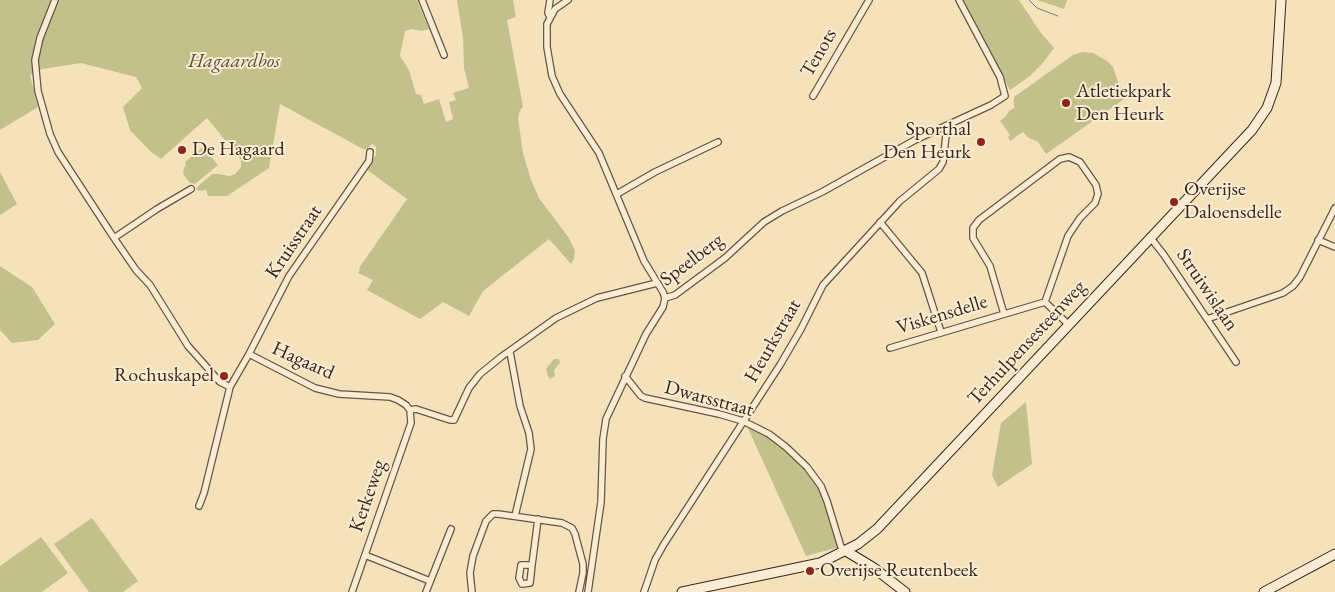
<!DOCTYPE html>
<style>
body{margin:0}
canvas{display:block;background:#f6e2ba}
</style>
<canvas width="1335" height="592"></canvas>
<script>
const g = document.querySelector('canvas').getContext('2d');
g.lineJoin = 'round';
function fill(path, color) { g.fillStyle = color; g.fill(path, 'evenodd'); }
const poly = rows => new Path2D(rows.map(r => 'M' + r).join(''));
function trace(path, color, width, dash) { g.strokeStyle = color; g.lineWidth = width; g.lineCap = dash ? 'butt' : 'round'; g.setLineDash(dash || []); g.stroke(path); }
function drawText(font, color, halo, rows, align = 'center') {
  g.font = font + ' "EB Garamond",serif'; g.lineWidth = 4; g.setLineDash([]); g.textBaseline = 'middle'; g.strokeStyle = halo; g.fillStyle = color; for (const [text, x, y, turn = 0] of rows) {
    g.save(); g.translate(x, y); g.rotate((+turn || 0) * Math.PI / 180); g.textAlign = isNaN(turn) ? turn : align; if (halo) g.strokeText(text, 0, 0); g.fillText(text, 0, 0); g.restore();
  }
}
fill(poly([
 [0,0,417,0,429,29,422,31,412,29,405,31,400,56,409,70,416,94,421,95,424,104,439,99,446,122,453,119,449,102,456,100,453,93,469,88,464,68,463,38,457,0,513,0,516,17,507,20,523,107,520,110,518,118,523,153,531,180,539,198,569,238,575,251,574,259,571,264,549,239,483,291,469,316,443,302,420,319,367,290,373,280,358,273,360,269,359,268,407,199,366,169,376,155,376,147,372,144,367,149,363,149,280,104,269,168,227,196,208,196,206,190,198,191,196,188,212,174,218,174,230,176,235,174,241,167,241,160,207,118,161,159,151,152,130,130,123,107,142,88,136,77,81,63,42,69,30,75,38,107,0,130],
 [960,0,1019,0,1041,33,1054,48,1042,64,1030,76,1010,90],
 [1037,0,1067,0,1064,9],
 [1082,52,1093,53,1107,61,1113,67,1119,85,1127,97,1046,154,1038,142,1029,138,1023,132,1010,141,1008,137,1010,135,1000,121,1006,116,1009,111,1014,108,1014,97,1073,55],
 [203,147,218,165,195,184,190,183,183,174,184,168,186,165,185,162],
 [0,172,17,204,0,215],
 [0,266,32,287,55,324,38,340,12,343,0,330],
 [554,359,559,359,560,363,554,370,555,376,550,379,548,376,546,369],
 [1026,402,1032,464,998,487,992,475,1001,423],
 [746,424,759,430,802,463,821,490,839,547,806,556],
 [92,518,138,581,123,592,89,592,54,544],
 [41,537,68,573,42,592,0,592,0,566]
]), '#c3c18b');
trace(poly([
 [1029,0,1037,8,1058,16]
]), '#75807a', 1);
const street = poly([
 [55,0,40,38,35,60,38,91,50,134,58,152,114,238,136,270,150,285,188,346,220,382,230,387],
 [422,0,444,55],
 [550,0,548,13,550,17],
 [568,0,555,9,547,24,547,47,552,76,560,94,599,153,644,261,663,292,665,298],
 [813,96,869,0],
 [617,194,655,172,718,142],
 [880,222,922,273,941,332],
 [1150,237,1164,255,1236,362],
 [114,238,157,209,191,189],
 [1318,240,1335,247],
 [665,298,675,295,725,258,764,222,782,211,822,192,915,140,991,105,1005,96,1000,77,959,0],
 [1045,302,1069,325],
 [1004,314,990,266,973,238,973,228,979,220,1060,159,1069,157,1080,162,1096,185,1098,194,1095,203,1080,218,1068,236,1045,302],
 [1207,319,1283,293,1293,286,1300,277,1335,208],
 [890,348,1045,302],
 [510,352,520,406,529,433,531,449,515,516],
 [249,354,289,276,369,161,370,152],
 [625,376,641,396,645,398,719,414,743,421,769,434,786,447,807,467,821,486,827,501,841,547,846,551],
 [410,410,416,409,450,420,454,420,469,388,480,374,501,357,556,318,597,298,657,283],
 [199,506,204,493,230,387,249,354,315,388,339,394,390,397,398,400,406,405,410,410,411,423,352,592],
 [365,555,430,581],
 [532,565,521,565,519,578,522,584,530,583,532,565,538,519],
 [426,592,451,529],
 [472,592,470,573,473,556,486,521,493,514,498,514,562,523,572,528,575,534,583,564,583,573,579,592],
 [588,592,601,502,603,439,606,419,646,334,663,307,665,298],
 [644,592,655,560,664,544,780,365,801,329,823,285,900,201,939,169,943,162,947,126]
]);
const secondary = poly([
 [846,551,874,568,905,592],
 [682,592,820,563,858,544,877,529,1252,130,1267,108,1276,83,1281,0],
 [1264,592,1335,554]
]);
trace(street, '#675545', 8);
trace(secondary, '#37261e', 11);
trace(street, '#f9ecd2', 5.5);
trace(secondary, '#f9ecd2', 9);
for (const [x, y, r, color] of [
 [1066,103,5,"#8f2418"],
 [981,142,5,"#8f2418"],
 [182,150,5,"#8f2418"],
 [1174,202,5,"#8f2418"],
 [224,376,5,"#8f2418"],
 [810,571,5,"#8f2418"]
]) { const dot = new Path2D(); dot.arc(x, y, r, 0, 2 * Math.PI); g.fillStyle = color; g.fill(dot); trace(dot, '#f9ecd2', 2); }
drawText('20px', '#37261e', '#f9ecd2', [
 ["Tenots",819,53,-60],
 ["Kruisstraat",294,242,-56],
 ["Speelberg",692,260,-37],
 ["Struiwislaan",1207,290,56],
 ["Viskensdelle",942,315,-17],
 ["Heurkstraat",773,341,-60],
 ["Terhulpensesteenweg",1027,343,-47],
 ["Hagaard",303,361,24],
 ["Dwarsstraat",709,399,15],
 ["Kerkeweg",368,496,-71]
]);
drawText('italic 20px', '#5a4d39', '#f9ecd2', [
 ["Hagaardbos",234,62]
]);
drawText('20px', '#37261e', '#f9ecd2', [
 ["Atletiekpark",1076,92],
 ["Den Heurk",1076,115],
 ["Sporthal",971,130,"right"],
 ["Den Heurk",971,153,"right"],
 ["De Hagaard",192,150],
 ["Overijse",1184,190],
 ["Daloensdelle",1184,213],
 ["Rochuskapel",214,376,"right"],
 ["Overijse Reutenbeek",820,571]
], 'left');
</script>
